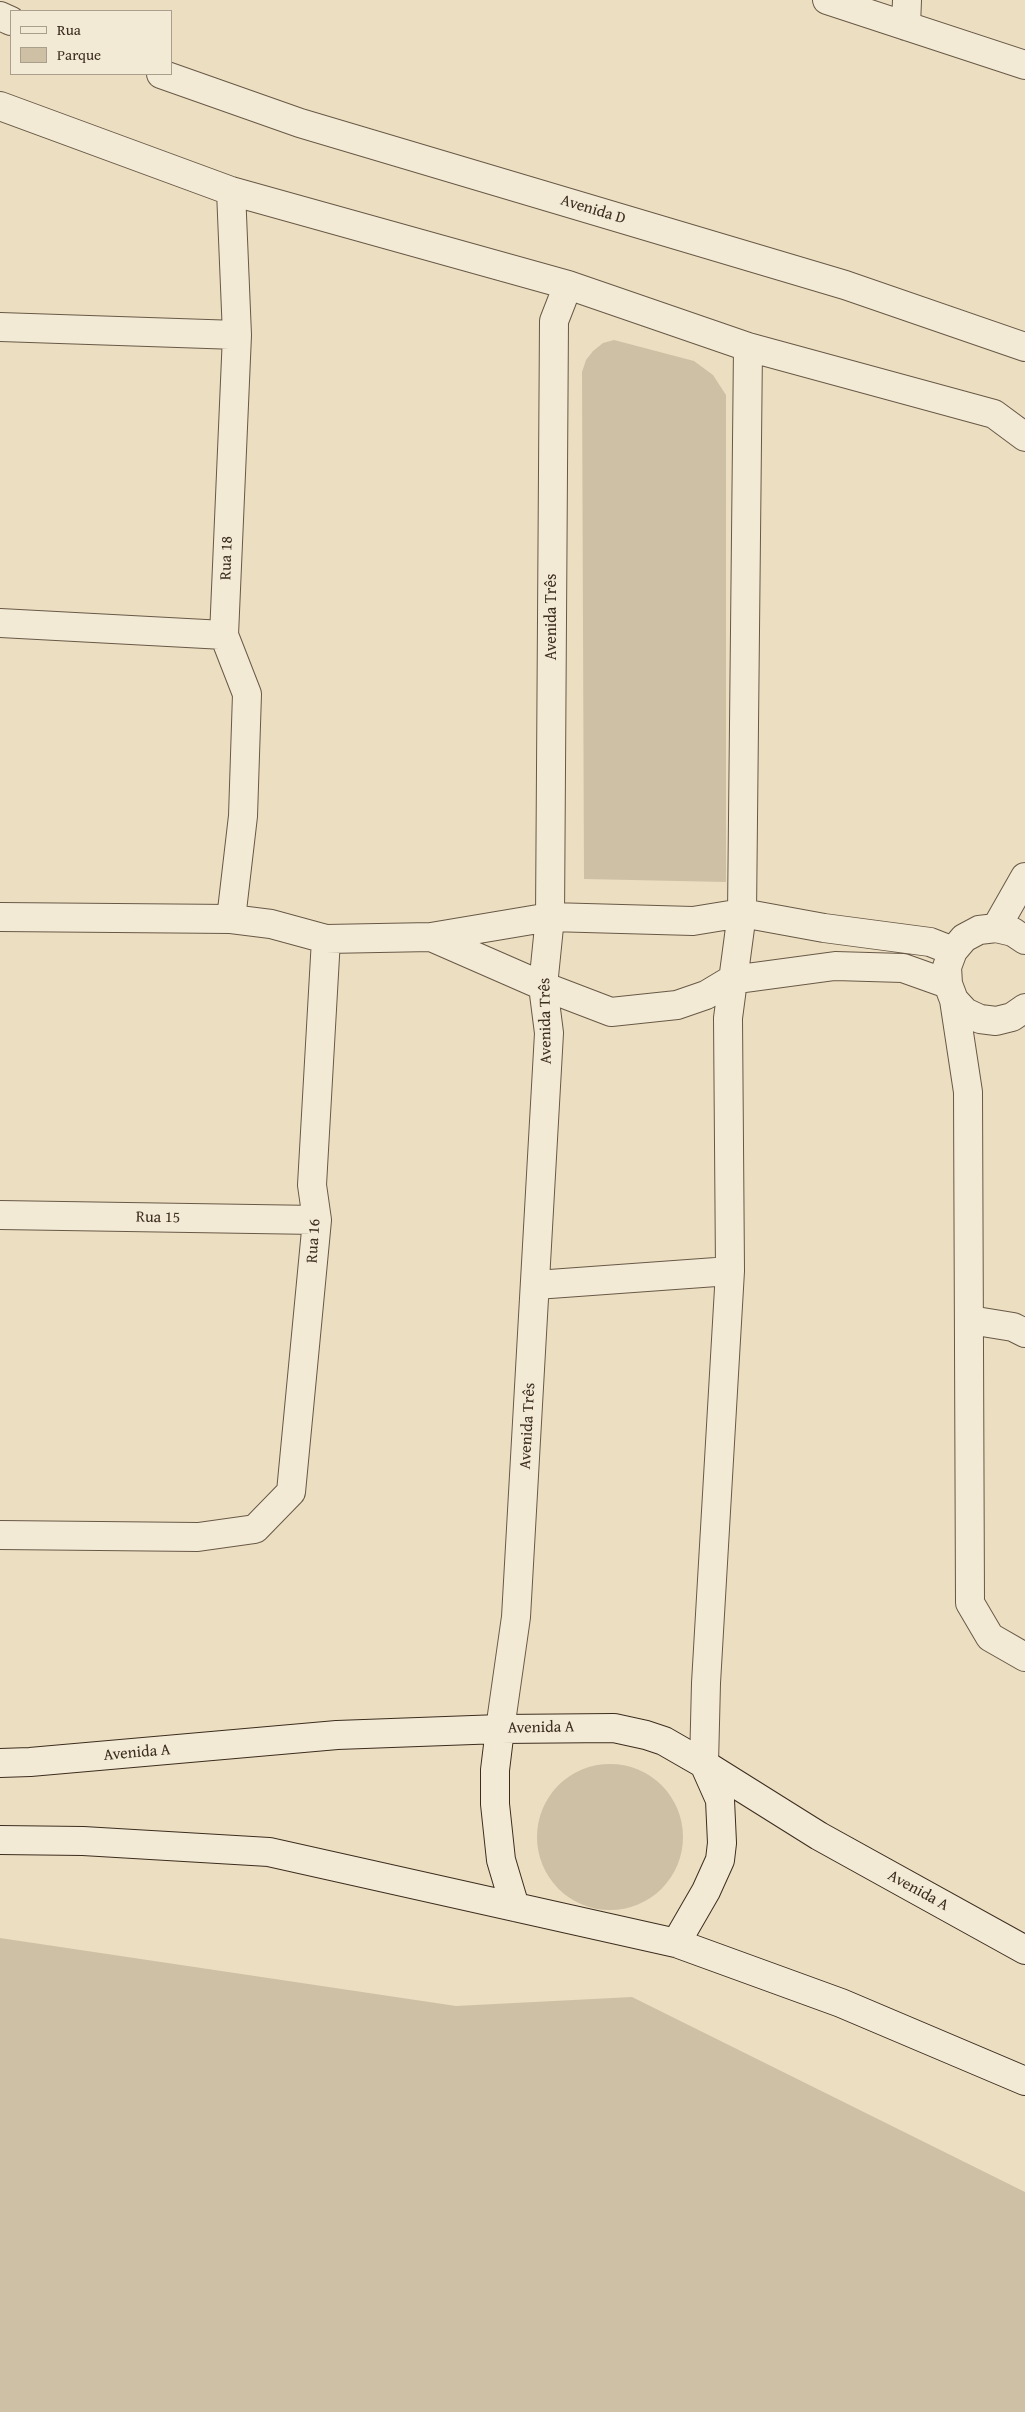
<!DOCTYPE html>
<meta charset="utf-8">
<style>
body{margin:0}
#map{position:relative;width:1025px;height:2412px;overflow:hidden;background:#ecdec0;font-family:"Gentium Book Plus",serif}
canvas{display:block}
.legend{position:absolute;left:10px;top:10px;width:162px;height:65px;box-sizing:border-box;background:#f3ead6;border:1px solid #aa9e8d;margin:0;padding:6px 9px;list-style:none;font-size:15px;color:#3c2d1f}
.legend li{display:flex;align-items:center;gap:10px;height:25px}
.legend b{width:25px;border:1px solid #aa9e8d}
</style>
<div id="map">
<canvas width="1025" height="2412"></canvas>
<ul class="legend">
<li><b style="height:6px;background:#f3ead6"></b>Rua</li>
<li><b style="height:14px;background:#cec0a5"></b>Parque</li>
</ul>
</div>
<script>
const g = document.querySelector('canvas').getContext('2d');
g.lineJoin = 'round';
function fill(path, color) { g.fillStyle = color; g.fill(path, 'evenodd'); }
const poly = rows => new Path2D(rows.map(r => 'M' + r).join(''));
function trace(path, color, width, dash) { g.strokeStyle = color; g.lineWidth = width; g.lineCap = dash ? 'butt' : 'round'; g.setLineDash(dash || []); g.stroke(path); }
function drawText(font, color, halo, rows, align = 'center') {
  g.font = font + ' "Gentium Book Plus",serif'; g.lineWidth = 4; g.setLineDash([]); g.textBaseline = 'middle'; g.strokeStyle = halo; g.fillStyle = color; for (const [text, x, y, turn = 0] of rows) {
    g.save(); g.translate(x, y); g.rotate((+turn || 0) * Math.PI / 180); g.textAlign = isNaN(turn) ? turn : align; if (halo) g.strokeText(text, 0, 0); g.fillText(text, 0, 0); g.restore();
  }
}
fill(poly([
 [614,340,694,361,713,375,726,395,726,882,584,879,582,372,586,360,593,351,603,343],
 '537 1837a73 73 0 1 1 146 0a73 73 0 1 1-146 0Z',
 [0,1938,456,2006,632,1997,1025,2192,1025,2412,0,2412]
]), '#cec0a5');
const street = poly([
 [827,0,1025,65],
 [0,16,11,21],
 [906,26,907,0],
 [161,74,300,123,845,285,1025,347],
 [0,106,231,191,568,285,748,347,994,414,1025,437],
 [231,191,237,335,224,635,247,694,243,816,231,919],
 [0,327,237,335],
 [0,623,224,635],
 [0,917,231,919,271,924,326,939,431,937,550,917,693,921,742,913,824,928,930,942,953,951],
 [996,928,1025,877],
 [431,937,543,986,611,1012,677,1005,706,995,731,980,835,966,903,968,948,984],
 [1025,940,1013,932,996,928,979,930,964,938,953,951,947,967,948,984,954,1000,965,1012,980,1019,996,1021,1012,1017,1025,1008],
 [954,1000,968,1092,970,1603,990,1637,1025,1657],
 [0,1215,317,1220],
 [536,1285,730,1271],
 [970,1320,1013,1327,1025,1333],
 [0,1535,198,1537,255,1529,291,1492,317,1220,312,1185,326,939],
 [500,1729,516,1617,549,1033,543,986,550,917,554,321,568,285],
 [704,1764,706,1683,730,1271,728,1018,742,913,748,347]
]);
const secondary = poly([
 [500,1729,495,1770,495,1804,501,1860,515,1907],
 [0,1763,30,1762,337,1735,500,1729,614,1728,646,1735,664,1741,704,1764,819,1836,1025,1950],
 [0,1840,83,1841,269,1852,676,1943,841,2003,1025,2081],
 [676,1943,706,1891,720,1860,722,1843,720,1800,704,1764]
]);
trace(street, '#685947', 30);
trace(secondary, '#3c2d1f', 30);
trace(street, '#f3ead6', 28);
trace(secondary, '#f3ead6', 28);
drawText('16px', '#3c2d1f', '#f3ead6', [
 ["Avenida D",593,210,17],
 ["Rua 18",227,558,-88],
 ["Avenida Três",552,617,-90],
 ["Avenida Três",546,1021,-91],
 ["Rua 15",158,1218,1],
 ["Rua 16",314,1241,-86],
 ["Avenida Três",528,1426,-87],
 ["Avenida A",541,1728,-1],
 ["Avenida A",137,1753,-5],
 ["Avenida A",918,1891,29]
]);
</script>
